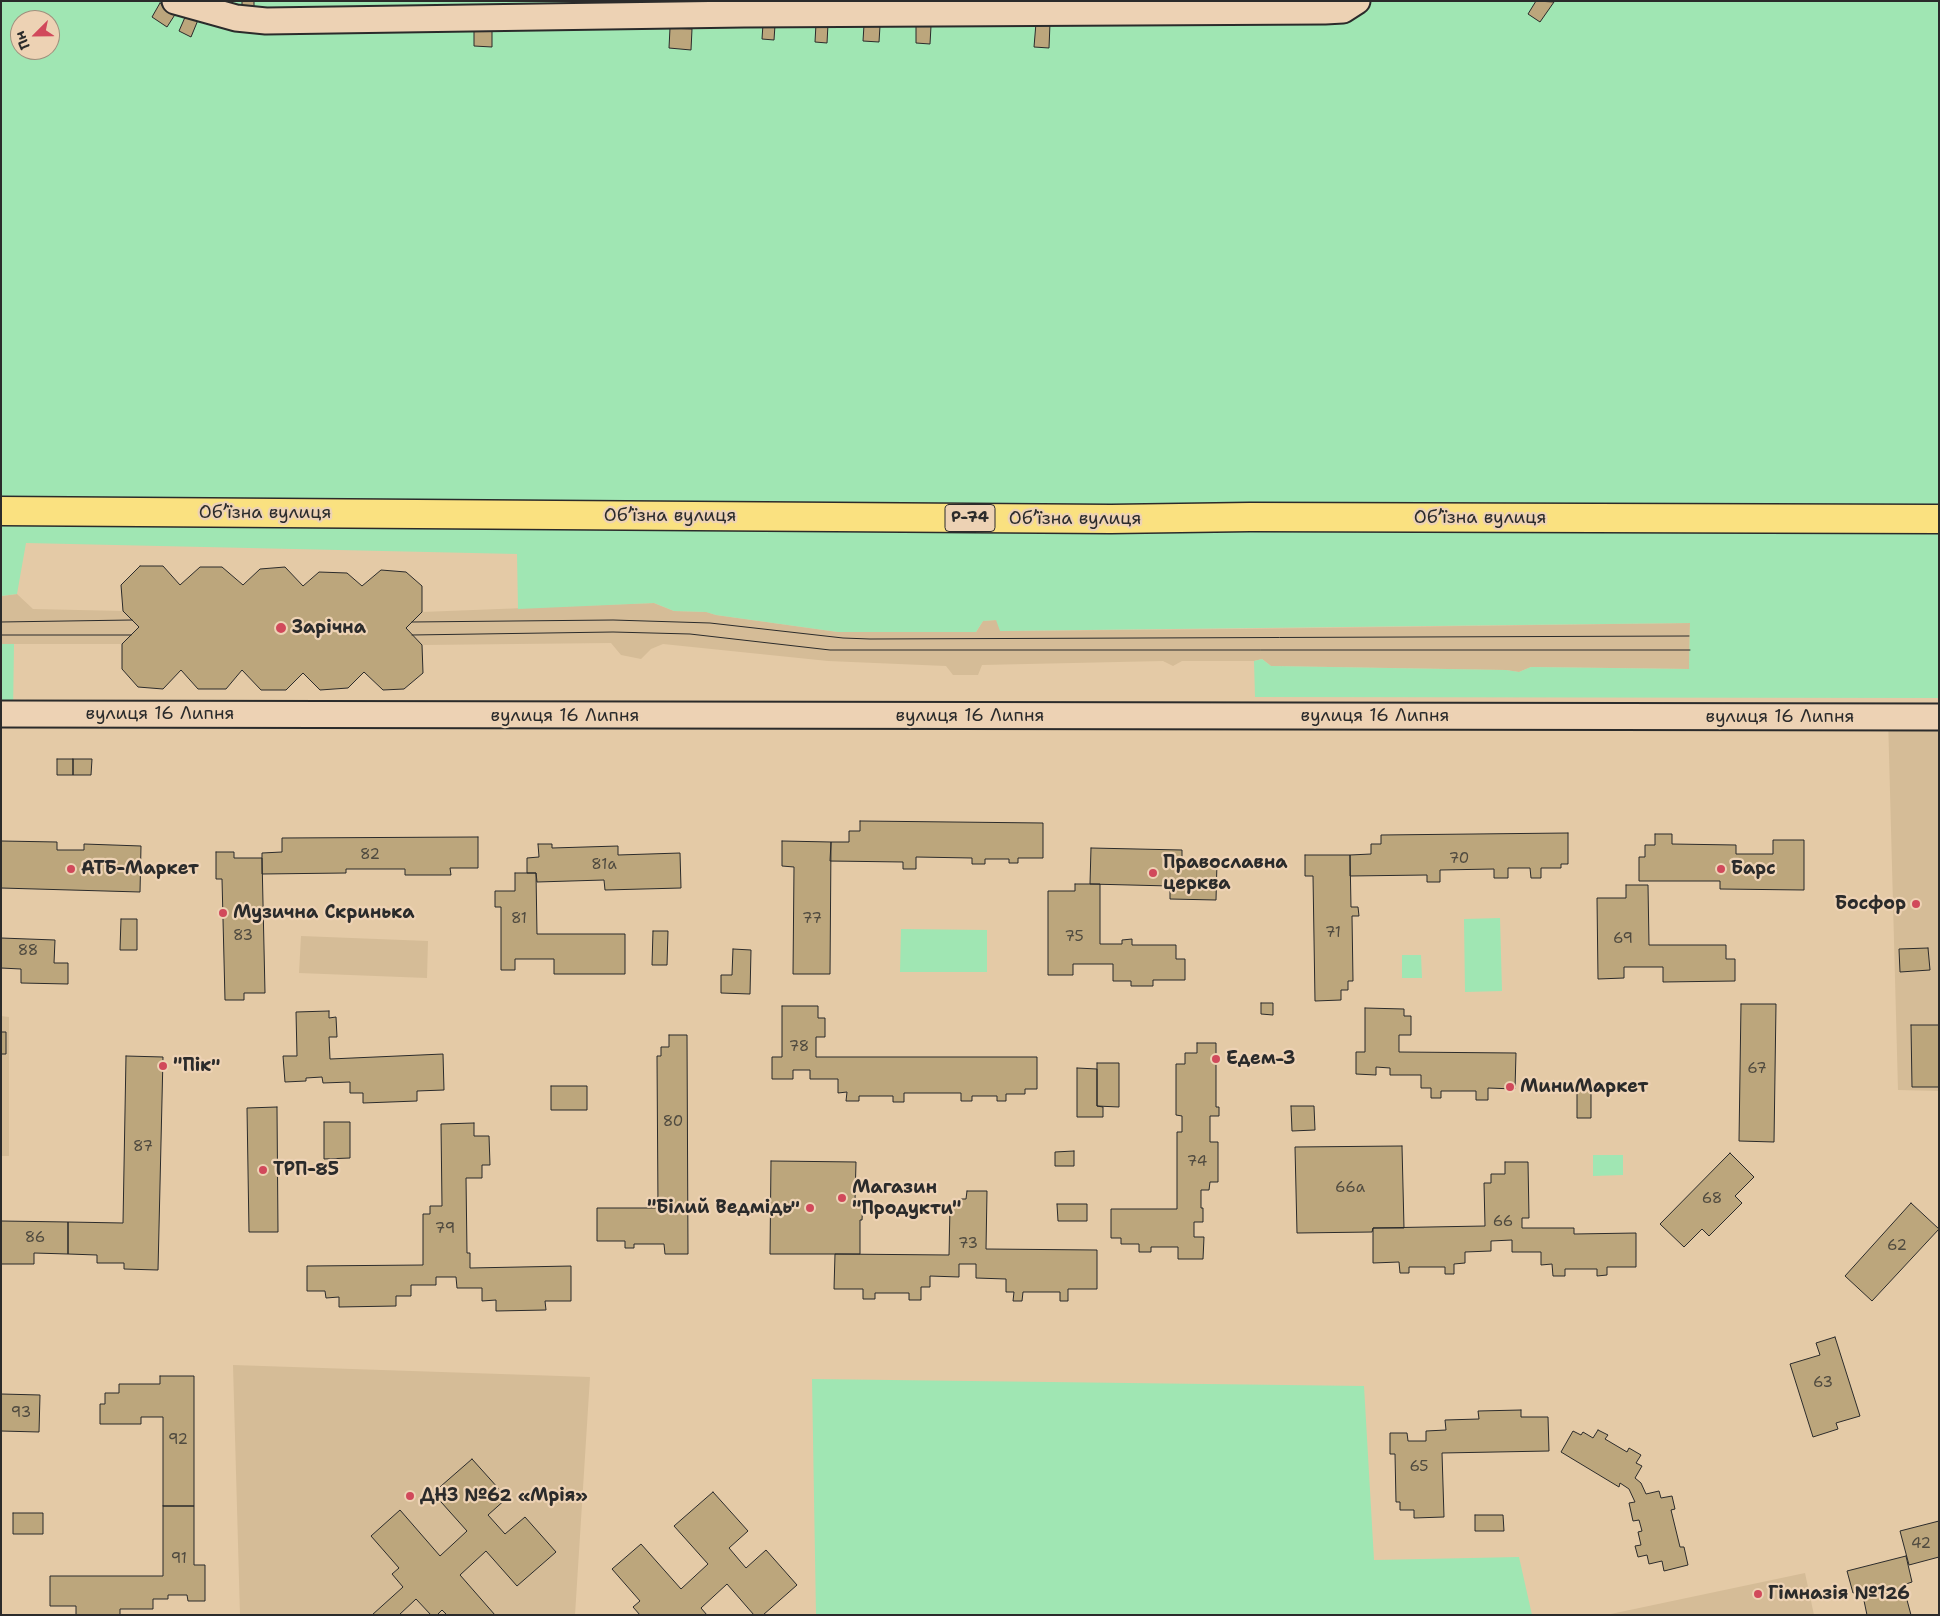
<!DOCTYPE html>
<meta charset="utf-8">
<style>
body{margin:0}
#map{position:relative;width:1940px;height:1616px;overflow:hidden;background:#e4caa6;font-family:"Shantell Sans",sans-serif}
canvas{display:block}
.frame{position:absolute;inset:0;border:2px solid #2b2b2b;pointer-events:none}
.north{position:absolute;left:10px;top:10px;width:50px;height:50px;box-sizing:border-box;background:#edd2b4;border:1px solid #9f8f7d;border-radius:50%;rotate:247deg;font-size:14px;font-weight:700;line-height:20px;text-align:center;color:#2b2b2b}
.north::after{content:'';display:block;margin:auto;width:18px;height:22px;background:#d1495b;clip-path:polygon(50% 0,100% 100%,50% 72%,0 100%)}
</style>
<div id="map">
<canvas width="1940" height="1616"></canvas>
<div class="frame"></div>
<div class="north">Пн</div>
</div>
<script>
const g = document.querySelector('canvas').getContext('2d');
g.lineJoin = 'round';
function fill(path, color) { g.fillStyle = color; g.fill(path, 'evenodd'); }
const poly = rows => new Path2D(rows.map(r => 'M' + r).join(''));
function trace(path, color, width, dash) { g.strokeStyle = color; g.lineWidth = width; g.lineCap = dash ? 'butt' : 'round'; g.setLineDash(dash || []); g.stroke(path); }
function drawText(font, color, halo, rows, align = 'center') {
  g.font = font + ' "Shantell Sans",sans-serif'; g.lineWidth = 4.5; g.setLineDash([]); g.textBaseline = 'middle'; g.strokeStyle = halo; g.fillStyle = color; for (const [text, x, y, turn = 0] of rows) {
    g.save(); g.translate(x, y); g.rotate((+turn || 0) * Math.PI / 180); g.textAlign = isNaN(turn) ? turn : align; if (halo) g.strokeText(text, 0, 0); g.fillText(text, 0, 0); g.restore();
  }
}
fill(poly([
 [17,594,33,609,123,611,139,627,122,644,1,644,1,596],
 [654,603,674,611,707,612,716,615,838,632,976,632,983,621,997,620,1001,631,1239,629,1690,623,1689,669,1531,667,1519,672,1506,670,1271,666,1262,659,1254,661,1182,661,1173,666,1163,661,982,665,978,675,953,675,946,666,828,661,663,644,651,649,641,659,621,655,611,643,422,645,406,628,422,612],
 [1888,717,1939,717,1939,1091,1898,1090],
 [301,936,428,941,427,978,299,973],
 [1,1016,9,1017,9,1156,1,1156],
 [233,1365,590,1377,575,1615,240,1615],
 [1805,1573,1814,1615,1606,1615]
]), '#d5bc97');
fill(poly([
 [1,1,1939,1,1939,698,1255,697,1254,661,1262,659,1271,666,1506,670,1519,672,1531,667,1689,669,1690,623,1000,631,996,620,983,621,976,632,838,632,716,615,706,612,674,611,654,603,518,609,517,554,26,543,17,594,1,596],
 [20,20,50,20,50,50,20,50],
 [1,644,14,644,13,714,1,714],
 [1500,918,1502,991,1465,992,1464,919],
 [901,929,987,930,987,972,900,972],
 [1402,955,1421,955,1422,978,1402,978],
 [1593,1155,1623,1155,1623,1175,1593,1176],
 [812,1379,1364,1386,1374,1560,1519,1557,1532,1615,816,1615]
]), '#a0e6b3');
const building = poly([
 [242,1,254,1,254,8,242,8,242,1],
 [1536,1,1554,2,1540,22,1528,14,1536,1],
 [160,3,176,13,167,27,152,17,160,3],
 [186,15,198,20,191,37,179,31,186,15],
 [1036,23,1050,23,1049,48,1034,47,1036,23],
 [763,24,775,25,774,40,762,39,763,24],
 [816,24,828,24,827,43,815,42,816,24],
 [864,25,880,26,879,42,863,41,864,25],
 [916,25,931,26,930,44,916,43,916,25],
 [670,28,692,29,691,50,669,48,670,28],
 [474,30,492,31,492,47,474,46,474,30],
 [140,566,163,566,180,585,200,567,222,567,243,585,260,569,285,567,303,586,319,572,347,573,362,586,381,570,406,572,422,586,422,612,406,628,422,645,423,673,404,689,383,690,364,672,348,688,320,690,303,673,286,690,261,690,242,670,226,689,198,689,181,670,163,689,138,687,122,669,122,644,139,627,123,611,121,585,140,566],
 [57,759,73,759,73,775,57,775,57,759],
 [73,759,92,759,91,775,73,775,73,759],
 [860,821,1043,823,1043,858,1018,858,1018,863,1009,863,1009,859,985,859,985,864,972,864,972,858,916,857,916,869,903,869,903,862,830,861,831,842,849,842,849,831,860,831,860,821],
 [1568,833,1568,864,1561,864,1561,868,1541,868,1541,878,1531,878,1530,868,1508,868,1508,878,1494,878,1494,869,1440,870,1440,882,1427,882,1427,875,1350,876,1350,855,1371,854,1371,844,1381,844,1381,835,1568,833],
 [1655,834,1672,834,1672,844,1736,845,1736,854,1773,854,1773,840,1804,840,1804,890,1720,889,1720,881,1639,881,1639,857,1645,857,1645,845,1655,845,1655,834],
 [478,837,478,868,450,868,451,875,405,875,405,869,346,869,346,873,262,874,262,853,282,852,282,838,478,837],
 [1,841,57,842,57,850,84,850,84,844,141,846,140,892,1,888,1,841],
 [782,841,831,842,830,974,793,974,794,867,782,866,782,841],
 [538,844,552,844,552,848,618,846,618,855,680,853,681,888,605,890,604,880,537,882,536,873,527,873,527,858,539,857,538,844],
 [1091,848,1182,850,1182,862,1217,862,1216,900,1170,899,1170,886,1090,884,1091,848],
 [216,852,234,852,234,858,262,858,265,993,244,993,244,1000,225,1000,222,879,216,879,216,852],
 [1305,855,1350,855,1351,907,1358,907,1359,916,1352,916,1353,981,1348,981,1348,990,1341,990,1341,1000,1315,1001,1313,876,1305,876,1305,855],
 [515,873,536,873,537,934,625,934,625,974,554,974,554,959,515,959,515,970,501,970,501,907,495,907,495,891,515,891,515,873],
 [1075,884,1100,884,1100,944,1122,944,1122,940,1132,939,1132,945,1176,945,1176,959,1185,959,1185,980,1153,980,1153,986,1131,986,1131,981,1113,981,1113,964,1073,964,1073,975,1048,975,1048,891,1075,891,1075,884],
 [1626,885,1648,885,1649,945,1726,945,1726,959,1735,959,1735,981,1663,982,1663,967,1624,967,1624,978,1598,979,1597,898,1626,898,1626,885],
 [121,919,137,919,137,950,120,950,121,919],
 [653,931,668,931,667,965,652,965,653,931],
 [1,938,55,940,54,963,68,963,68,984,21,983,21,969,1,968,1,938],
 [1928,948,1930,970,1900,972,1899,949,1928,948],
 [733,949,751,950,750,994,721,993,721,975,732,975,733,949],
 [1261,1003,1273,1003,1273,1015,1261,1014,1261,1003],
 [1741,1004,1776,1004,1774,1142,1739,1141,1741,1004],
 [782,1006,818,1006,818,1018,825,1018,825,1037,816,1037,816,1057,1037,1057,1037,1089,1025,1089,1025,1094,1006,1094,1006,1101,997,1101,997,1096,972,1096,972,1101,961,1101,961,1093,904,1093,904,1102,893,1102,893,1096,859,1096,859,1101,846,1101,847,1092,838,1093,838,1079,810,1079,810,1070,793,1070,793,1079,772,1079,772,1057,782,1057,782,1006],
 [1365,1008,1404,1009,1404,1016,1411,1016,1411,1035,1399,1035,1399,1052,1516,1053,1515,1089,1488,1088,1488,1100,1476,1100,1476,1091,1441,1091,1441,1098,1431,1098,1431,1088,1421,1088,1421,1075,1390,1075,1390,1068,1376,1067,1376,1075,1356,1074,1356,1052,1365,1052,1365,1008],
 [329,1011,329,1018,336,1017,337,1037,329,1037,330,1059,443,1054,444,1090,417,1091,417,1101,363,1103,363,1093,350,1093,350,1082,323,1083,322,1077,306,1078,306,1081,285,1082,283,1056,297,1056,296,1012,329,1011],
 [1911,1025,1939,1025,1939,1087,1912,1087,1911,1025],
 [1,1032,6,1032,6,1054,1,1054,1,1032],
 [669,1035,687,1035,688,1254,665,1254,664,1244,634,1244,634,1248,625,1248,625,1241,597,1241,597,1208,658,1208,657,1056,661,1056,661,1047,669,1047,669,1035],
 [1197,1043,1216,1043,1216,1107,1219,1107,1219,1116,1210,1116,1210,1142,1218,1142,1218,1182,1210,1182,1209,1190,1201,1190,1201,1208,1203,1208,1203,1222,1194,1222,1194,1237,1204,1237,1203,1259,1178,1259,1178,1247,1151,1247,1151,1252,1139,1252,1139,1244,1121,1244,1121,1238,1111,1238,1111,1209,1177,1209,1177,1132,1182,1132,1182,1116,1176,1115,1176,1064,1185,1064,1185,1053,1197,1053,1197,1043],
 [126,1056,163,1057,158,1270,124,1269,124,1263,97,1263,97,1255,68,1254,68,1222,123,1223,126,1056],
 [1097,1063,1119,1063,1119,1107,1097,1106,1097,1063],
 [1077,1068,1097,1069,1097,1106,1103,1107,1103,1117,1077,1117,1077,1068],
 [551,1086,587,1086,587,1110,551,1110,551,1086],
 [1577,1089,1591,1089,1591,1118,1577,1118,1577,1089],
 [1291,1106,1314,1106,1315,1130,1292,1131,1291,1106],
 [277,1107,278,1232,249,1232,247,1108,277,1107],
 [324,1122,350,1122,350,1158,324,1159,324,1122],
 [474,1123,474,1136,489,1136,490,1165,482,1165,482,1178,466,1178,467,1253,470,1253,470,1268,571,1266,571,1301,545,1301,546,1310,496,1311,496,1300,482,1301,482,1288,457,1288,456,1277,436,1277,436,1285,411,1285,411,1296,396,1296,396,1306,339,1307,339,1297,326,1298,325,1291,307,1291,307,1266,423,1265,423,1214,430,1214,430,1206,442,1206,441,1124,474,1123],
 [1402,1146,1404,1228,1373,1228,1372,1232,1297,1233,1295,1147,1402,1146],
 [1074,1151,1074,1166,1055,1166,1055,1152,1074,1151],
 [1730,1153,1754,1177,1735,1196,1742,1203,1709,1236,1702,1229,1684,1247,1660,1224,1730,1153],
 [771,1161,856,1162,855,1200,863,1200,862,1220,860,1220,860,1254,770,1254,771,1161],
 [1505,1162,1528,1162,1529,1218,1522,1218,1522,1228,1574,1228,1574,1234,1636,1233,1636,1267,1607,1267,1607,1275,1597,1276,1597,1269,1565,1269,1565,1276,1553,1276,1552,1264,1541,1265,1541,1252,1512,1252,1512,1240,1491,1241,1491,1251,1465,1252,1465,1263,1454,1264,1454,1274,1445,1274,1445,1267,1409,1267,1409,1273,1400,1273,1399,1262,1373,1263,1373,1228,1485,1226,1484,1183,1491,1183,1491,1174,1505,1174,1505,1162],
 [967,1191,987,1191,986,1249,1097,1250,1097,1289,1068,1289,1068,1301,1060,1301,1060,1292,1023,1292,1022,1301,1013,1301,1014,1292,1006,1292,1006,1279,976,1278,976,1264,959,1264,959,1277,930,1276,930,1287,921,1287,921,1300,909,1300,909,1293,875,1293,875,1299,863,1299,863,1289,834,1289,835,1254,949,1255,950,1207,957,1207,957,1199,966,1199,967,1191],
 [1911,1203,1939,1229,1872,1301,1845,1276,1911,1203],
 [1057,1204,1087,1204,1087,1221,1058,1221,1057,1204],
 [1,1221,68,1222,68,1254,34,1253,34,1264,1,1264,1,1221],
 [1835,1337,1860,1416,1836,1423,1838,1429,1813,1437,1790,1364,1820,1355,1816,1343,1835,1337],
 [160,1376,194,1376,194,1506,163,1506,163,1417,141,1417,141,1424,100,1424,100,1404,105,1404,105,1393,119,1393,119,1384,160,1384,160,1376],
 [1,1394,40,1395,39,1432,1,1431,1,1394],
 [1521,1410,1521,1417,1548,1417,1549,1451,1442,1453,1444,1517,1414,1518,1414,1510,1400,1510,1400,1502,1396,1502,1395,1454,1390,1454,1390,1433,1407,1433,1408,1441,1426,1441,1426,1431,1446,1430,1445,1420,1479,1419,1478,1411,1521,1410],
 [1598,1430,1608,1435,1605,1439,1627,1452,1629,1448,1641,1455,1636,1463,1642,1466,1635,1478,1641,1483,1646,1494,1659,1491,1661,1498,1672,1496,1675,1509,1671,1510,1680,1547,1684,1547,1688,1565,1664,1571,1662,1561,1649,1564,1647,1555,1638,1557,1635,1546,1641,1545,1638,1532,1642,1531,1639,1520,1633,1521,1629,1503,1635,1502,1629,1489,1620,1483,1619,1487,1561,1452,1573,1431,1581,1435,1583,1432,1593,1438,1598,1430],
 [472,1459,507,1498,488,1515,505,1534,525,1517,556,1552,517,1586,486,1551,460,1575,495,1615,447,1615,442,1610,437,1615,431,1615,416,1599,399,1615,372,1615,403,1587,392,1574,399,1568,371,1536,400,1510,440,1556,467,1531,433,1493,472,1459],
 [713,1492,748,1531,729,1548,746,1568,766,1550,797,1585,763,1615,754,1615,727,1584,701,1608,707,1615,640,1615,633,1607,640,1601,612,1569,641,1544,681,1589,708,1564,674,1526,713,1492],
 [163,1506,194,1506,194,1565,205,1565,205,1601,188,1601,187,1595,168,1595,168,1599,153,1599,153,1609,120,1609,120,1615,76,1615,76,1606,50,1606,50,1576,163,1576,163,1506],
 [13,1513,43,1513,43,1534,13,1534,13,1513],
 [1475,1515,1503,1515,1504,1531,1475,1531,1475,1515],
 [1939,1521,1939,1557,1909,1565,1900,1531,1939,1521],
 [1906,1556,1912,1582,1903,1585,1911,1615,1867,1615,1862,1591,1853,1593,1847,1571,1906,1556]
]);
fill(building, '#bca67c');
trace(building, '#2b2b2b', 1);
const minor = poly([
 [175,1,236,18,266,21,744,14,1325,11,1343,10,1357,1],
 [1,714,1939,717]
]);
const major = poly([
 [1,511,1111,519,1250,517,1939,519]
]);
trace(minor, '#2b2b2b', 29);
trace(major, '#2b2b2b', 31);
trace(minor, '#edd2b4', 25);
trace(major, '#fae180', 28);
trace(poly([
 [1,622,132,620],
 [412,622,613,620,678,622,710,623,843,638,870,639,1689,636],
 [1,635,131,635],
 [412,635,613,632,690,634,830,650,1690,650]
]), '#2b2b2b', 1);
for (const [x, y, r, color] of [
 [281,628,6,"#d1495b"],
 [71,869,5,"#d1495b"],
 [1721,869,5,"#d1495b"],
 [1153,873,5,"#d1495b"],
 [1916,904,5,"#d1495b"],
 [223,913,5,"#d1495b"],
 [1216,1059,5,"#d1495b"],
 [163,1066,5,"#d1495b"],
 [1510,1087,5,"#d1495b"],
 [263,1170,5,"#d1495b"],
 [842,1198,5,"#d1495b"],
 [810,1208,5,"#d1495b"],
 [410,1496,5,"#d1495b"],
 [1758,1594,5,"#d1495b"]
]) { const dot = new Path2D(); dot.arc(x, y, r, 0, 2 * Math.PI); g.fillStyle = color; g.fill(dot); trace(dot, '#edd2b4', 2); }
drawText('15px', '#4f4a3f', null, [
 ["82",370,855],
 ["70",1459,859],
 ["81а",604,865],
 ["81",519,919],
 ["77",812,919],
 ["71",1333,933],
 ["83",243,936],
 ["75",1074,937],
 ["69",1623,939],
 ["88",28,951],
 ["78",799,1047],
 ["67",1757,1069],
 ["80",673,1122],
 ["87",143,1147],
 ["74",1197,1162],
 ["66а",1350,1188],
 ["68",1712,1199],
 ["66",1503,1222],
 ["79",445,1229],
 ["86",35,1238],
 ["73",968,1244],
 ["62",1897,1246],
 ["63",1823,1383],
 ["93",21,1413],
 ["92",178,1440],
 ["65",1419,1467],
 ["42",1921,1544],
 ["91",179,1559]
]);
for (const [x, y, w] of [
 [970,518,50]
]) { const box = new Path2D(); box.roundRect(x - w / 2, y - 13.5, w, 27, 4); g.fillStyle = '#edd2b4'; g.fill(box); trace(box, '#2b2b2b', 1); }
drawText('bold 16px', '#2b2b2b', null, [
 ["Р-74",970,518]
]);
drawText('18px', '#2b2b2b', '#edd2b4', [
 ["Обʼїзна вулиця",265,513],
 ["Обʼїзна вулиця",670,516],
 ["Обʼїзна вулиця",1480,518],
 ["Обʼїзна вулиця",1075,519],
 ["вулиця 16 Липня",160,714],
 ["вулиця 16 Липня",565,716],
 ["вулиця 16 Липня",970,716],
 ["вулиця 16 Липня",1375,716],
 ["вулиця 16 Липня",1780,717]
]);
drawText('bold 18px', '#2b2b2b', '#edd2b4', [
 ["Зарічна",292,628],
 ["Православна",1163,863],
 ["церква",1163,884],
 ["АТБ-Маркет",81,869],
 ["Барс",1731,869],
 ["Босфор",1906,904,"right"],
 ["Музична Скринька",233,913],
 ["Едем-3",1226,1059],
 ["\"Пік\"",173,1066],
 ["МиниМаркет",1520,1087],
 ["ТРП-85",273,1170],
 ["Магазин",852,1188],
 ["\"Продукти\"",852,1209],
 ["\"Білий Ведмідь\"",800,1208,"right"],
 ["ДНЗ №62 «Мрія»",420,1496],
 ["Гімназія №126",1768,1594]
], 'left');
</script>
